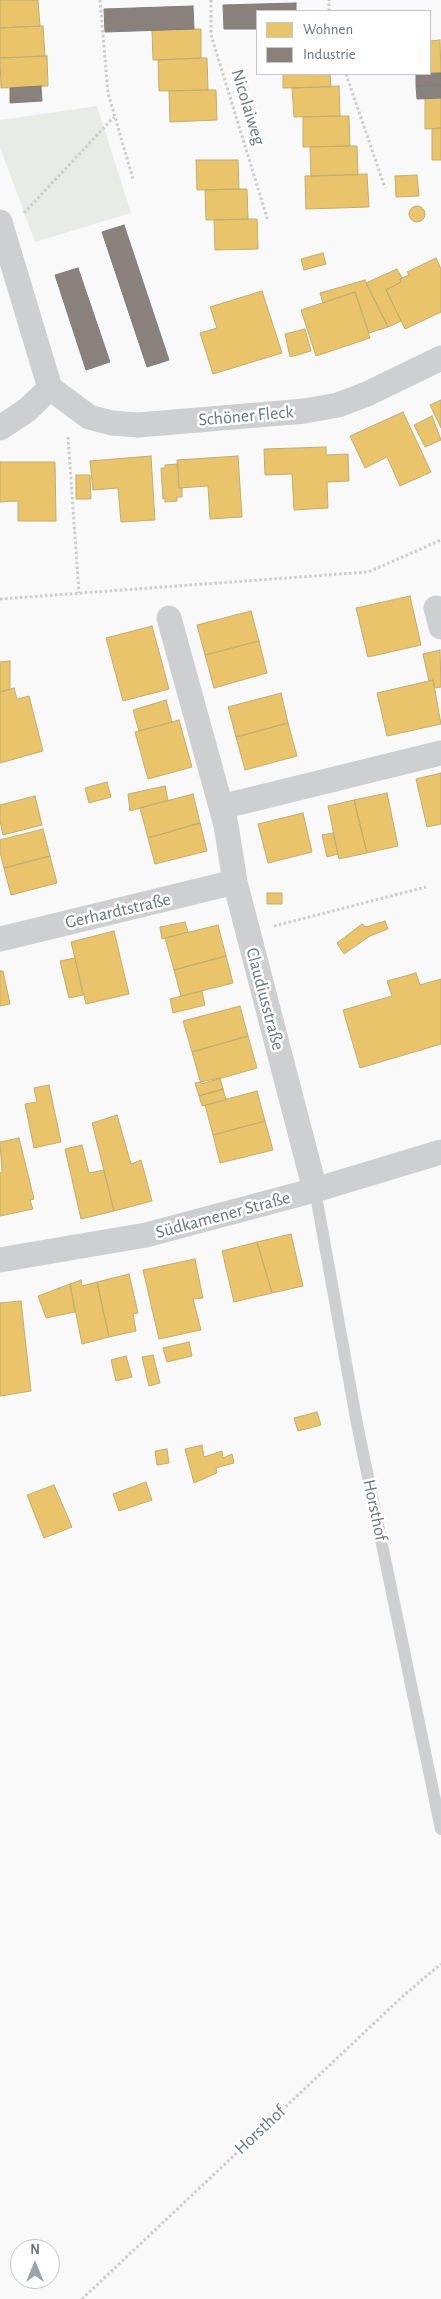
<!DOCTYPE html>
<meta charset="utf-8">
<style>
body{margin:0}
#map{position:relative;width:441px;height:2299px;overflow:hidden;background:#f9f9f9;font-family:"Alegreya Sans",sans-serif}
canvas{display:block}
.legend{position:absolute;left:256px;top:10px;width:175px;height:65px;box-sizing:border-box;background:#fff;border:1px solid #c1c8cd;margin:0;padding:6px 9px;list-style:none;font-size:15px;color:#657683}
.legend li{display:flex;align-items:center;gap:10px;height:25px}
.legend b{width:25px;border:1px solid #c1c8cd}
.north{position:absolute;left:10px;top:2239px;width:50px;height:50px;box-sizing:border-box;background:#fff;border:1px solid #c1c8cd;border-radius:50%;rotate:0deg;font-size:14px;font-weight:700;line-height:20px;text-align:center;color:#657683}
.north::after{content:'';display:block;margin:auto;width:18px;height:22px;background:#99a4ac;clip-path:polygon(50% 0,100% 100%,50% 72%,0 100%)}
</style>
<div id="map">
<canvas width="441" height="2299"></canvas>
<ul class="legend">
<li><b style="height:14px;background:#e9c46a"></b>Wohnen</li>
<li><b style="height:14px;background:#8a817c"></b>Industrie</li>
</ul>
<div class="north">N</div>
</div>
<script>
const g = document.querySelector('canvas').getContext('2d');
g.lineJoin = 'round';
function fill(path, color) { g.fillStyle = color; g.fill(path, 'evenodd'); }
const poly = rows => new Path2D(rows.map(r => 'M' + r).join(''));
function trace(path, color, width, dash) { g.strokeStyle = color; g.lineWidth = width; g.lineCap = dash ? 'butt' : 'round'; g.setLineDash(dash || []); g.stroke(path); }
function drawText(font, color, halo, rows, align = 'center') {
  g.font = font + ' "Alegreya Sans",sans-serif'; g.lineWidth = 5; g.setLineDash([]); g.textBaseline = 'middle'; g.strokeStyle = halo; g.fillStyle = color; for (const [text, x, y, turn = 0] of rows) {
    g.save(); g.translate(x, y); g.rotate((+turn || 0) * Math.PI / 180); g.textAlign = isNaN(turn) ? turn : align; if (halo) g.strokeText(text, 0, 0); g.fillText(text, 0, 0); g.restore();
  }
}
fill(poly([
 [97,106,131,213,35,242,0,147,0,120]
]), '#e8ebe6');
const homes = poly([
 [0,0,38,0,40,26,0,28,0,0],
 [43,26,45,56,0,58,0,28,43,26],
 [194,29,201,29,201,58,153,60,152,30,194,29],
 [440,40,441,73,430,73,430,41,440,40],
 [47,56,48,86,1,88,0,58,47,56],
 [201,58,207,58,208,90,159,91,158,60,201,58],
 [283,74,330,74,331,87,283,88,283,74],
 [339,86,340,116,294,117,292,88,339,86],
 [208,90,216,90,217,120,170,122,169,91,208,90],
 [425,98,441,98,441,128,425,129,425,98],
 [340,116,349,116,350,146,303,147,303,117,340,116],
 [441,128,441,160,432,160,432,129,441,128],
 [350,146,357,146,358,175,311,176,310,147,350,146],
 [196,160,238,160,239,189,197,190,196,160],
 [367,174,369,207,306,209,305,176,367,174],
 [417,175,419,196,396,197,395,176,417,175],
 [239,189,247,189,248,219,206,220,205,190,239,189],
 '409 214a8 8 0 1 1 16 0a8 8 0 1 1-16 0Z',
 [248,219,257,219,258,249,215,250,214,220,248,219],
 [323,253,326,264,304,270,301,259,323,253],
 [436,258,441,269,441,312,405,329,386,290,401,282,400,279,409,275,407,272,436,258],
 [397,269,402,278,400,279,401,282,386,290,401,321,388,327,366,283,397,269],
 [365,280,388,327,369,333,355,292,323,303,320,293,365,280],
 [262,291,282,353,213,374,200,333,217,328,210,307,262,291],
 [355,292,370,338,316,356,301,310,355,292],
 [305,329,311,351,290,357,285,334,305,329],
 [441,400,441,428,430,405,441,400],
 [403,412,431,472,400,486,387,457,365,468,350,436,403,412],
 [432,416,441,440,425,447,414,425,432,416],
 [326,447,326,455,348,454,349,481,327,482,328,508,294,510,292,474,265,475,264,449,326,447],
 [151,456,155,520,121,522,118,488,93,490,90,461,151,456],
 [238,456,242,517,210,519,208,486,179,488,177,460,238,456],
 [0,462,55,462,56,521,18,521,18,501,0,502,0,462],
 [178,464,179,488,182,488,182,497,177,497,177,501,165,502,165,498,163,499,161,468,165,468,165,465,178,464],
 [76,475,90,475,91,499,76,499,76,475],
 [410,596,421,645,368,657,356,608,410,596],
 [251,611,259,641,205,655,197,625,251,611],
 [152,626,169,689,123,701,106,638,152,626],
 [259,641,267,673,214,688,205,655,259,641],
 [440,650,441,687,435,688,433,680,429,681,423,654,440,650],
 [10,661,10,689,0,692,0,662,10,661],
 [433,680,441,724,387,736,377,693,433,680],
 [14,688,17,699,29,696,43,751,0,763,0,692,14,688],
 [281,693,288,723,236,737,228,707,281,693],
 [166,700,172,722,139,731,133,710,166,700],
 [179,720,192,767,148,779,135,732,179,720],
 [288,723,297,756,245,770,236,737,288,723],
 [441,773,441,824,427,827,416,779,441,773],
 [107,782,111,797,89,803,85,788,107,782],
 [165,786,168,800,130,811,128,794,165,786],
 [387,793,398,846,367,853,354,800,387,793],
 [193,794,200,823,148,838,140,808,193,794],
 [35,796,42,825,3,835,0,821,0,805,35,796],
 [354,800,367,853,339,859,328,806,354,800],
 [303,813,312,852,268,863,258,824,303,813],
 [200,823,207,851,155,864,148,838,200,823],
 [43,829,50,856,4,868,0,852,0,840,43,829],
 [333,833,338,854,327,857,322,835,333,833],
 [50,856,57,883,11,895,4,868,50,856],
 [267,893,282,893,282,904,267,904,267,893],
 [385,921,388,929,370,936,344,954,337,943,362,924,366,927,385,921],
 [185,922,188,932,162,939,160,927,185,922],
 [218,925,226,956,174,970,165,938,218,925],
 [114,931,129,994,86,1004,71,942,114,931],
 [226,956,233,983,181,996,174,970,226,956],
 [75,958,83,995,69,998,60,961,75,958],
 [0,971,3,971,10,1004,0,1006,0,971],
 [416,973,420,985,441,979,441,1044,360,1068,343,1010,392,996,387,981,416,973],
 [202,991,205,1005,173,1013,170,999,202,991],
 [240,1006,248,1036,192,1052,183,1021,240,1006],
 [248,1036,257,1068,201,1084,192,1052,248,1036],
 [220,1078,223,1089,199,1096,195,1083,220,1078],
 [49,1085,61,1142,34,1148,25,1104,37,1102,34,1088,49,1085],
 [223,1089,226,1100,202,1106,199,1096,223,1089],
 [257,1091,265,1121,213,1135,205,1105,257,1091],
 [117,1115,131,1164,141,1160,152,1201,114,1211,92,1123,117,1115],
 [265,1121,273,1150,220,1163,213,1135,265,1121],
 [19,1138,34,1199,30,1200,33,1209,0,1216,0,1173,2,1172,0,1142,19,1138],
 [82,1145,89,1173,104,1170,114,1211,81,1219,65,1149,82,1145],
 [291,1234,303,1286,272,1293,257,1242,291,1234],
 [257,1242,272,1293,234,1302,222,1251,257,1242],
 [195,1259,203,1298,193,1299,201,1330,159,1339,143,1270,195,1259],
 [129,1274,138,1313,133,1314,136,1331,109,1337,97,1282,129,1274],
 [81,1280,82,1286,97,1282,109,1337,82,1344,70,1284,81,1280],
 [70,1284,75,1312,46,1318,38,1296,70,1284],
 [21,1301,31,1391,0,1396,0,1303,21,1301],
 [189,1342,192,1356,167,1362,163,1348,189,1342],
 [153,1355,160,1383,149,1386,142,1357,153,1355],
 [126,1356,132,1377,116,1381,111,1360,126,1356],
 [317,1412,321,1425,298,1431,294,1418,317,1412],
 [202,1445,204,1457,222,1451,223,1458,232,1454,234,1463,216,1468,217,1473,194,1483,185,1449,202,1445],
 [167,1449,169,1463,157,1465,155,1451,167,1449],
 [146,1482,152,1500,119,1511,113,1494,146,1482],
 [54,1485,72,1527,44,1538,27,1495,54,1485]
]);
fill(homes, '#e9c46a');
trace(homes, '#c1ad72', 1);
const industry = poly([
 [296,3,296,11,257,11,257,29,224,29,223,5,296,3],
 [193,6,194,29,105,32,104,9,193,6],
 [441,73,441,85,416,86,416,74,441,73],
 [441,85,441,98,417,99,416,86,441,85],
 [41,86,42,101,10,103,10,88,41,86],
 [124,225,169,360,147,367,102,232,124,225],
 [78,268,110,362,86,370,55,275,78,268]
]);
fill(industry, '#8a817c');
trace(industry, '#7f7e7e', 1);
trace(poly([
 [100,0,108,93,133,179],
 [211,0,211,35,268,221],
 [329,11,329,0],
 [346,74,385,188],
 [24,213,114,117],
 [68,437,79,593],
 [0,599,368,572,441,540],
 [274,926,426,887],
 [82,2299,404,1995,441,1964]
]), '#cbcccd', 3, [2.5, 2.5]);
trace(poly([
 [315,1190,357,1424,441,1829]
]), '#cecfd0', 12);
trace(poly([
 [0,222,50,388,89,417,112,423,138,425,305,411,338,405,367,394,441,358],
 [0,428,27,410,50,388],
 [436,608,441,627],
 [169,618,226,825,235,882,315,1190],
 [221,807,441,753],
 [0,939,235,882],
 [0,1260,146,1235,315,1190,441,1152]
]), '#cecfd0', 25);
drawText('18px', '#657683', '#fff', [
 ["Nicolaiweg",248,107,73],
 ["Schöner Fleck",246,416,-5],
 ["Gerhardtstraße",118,911,-13],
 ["Claudiusstraße",265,999,75],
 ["Südkamener Straße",223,1215,-15],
 ["Horsthof",375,1510,78],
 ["Horsthof",260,2130,-43]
]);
</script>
